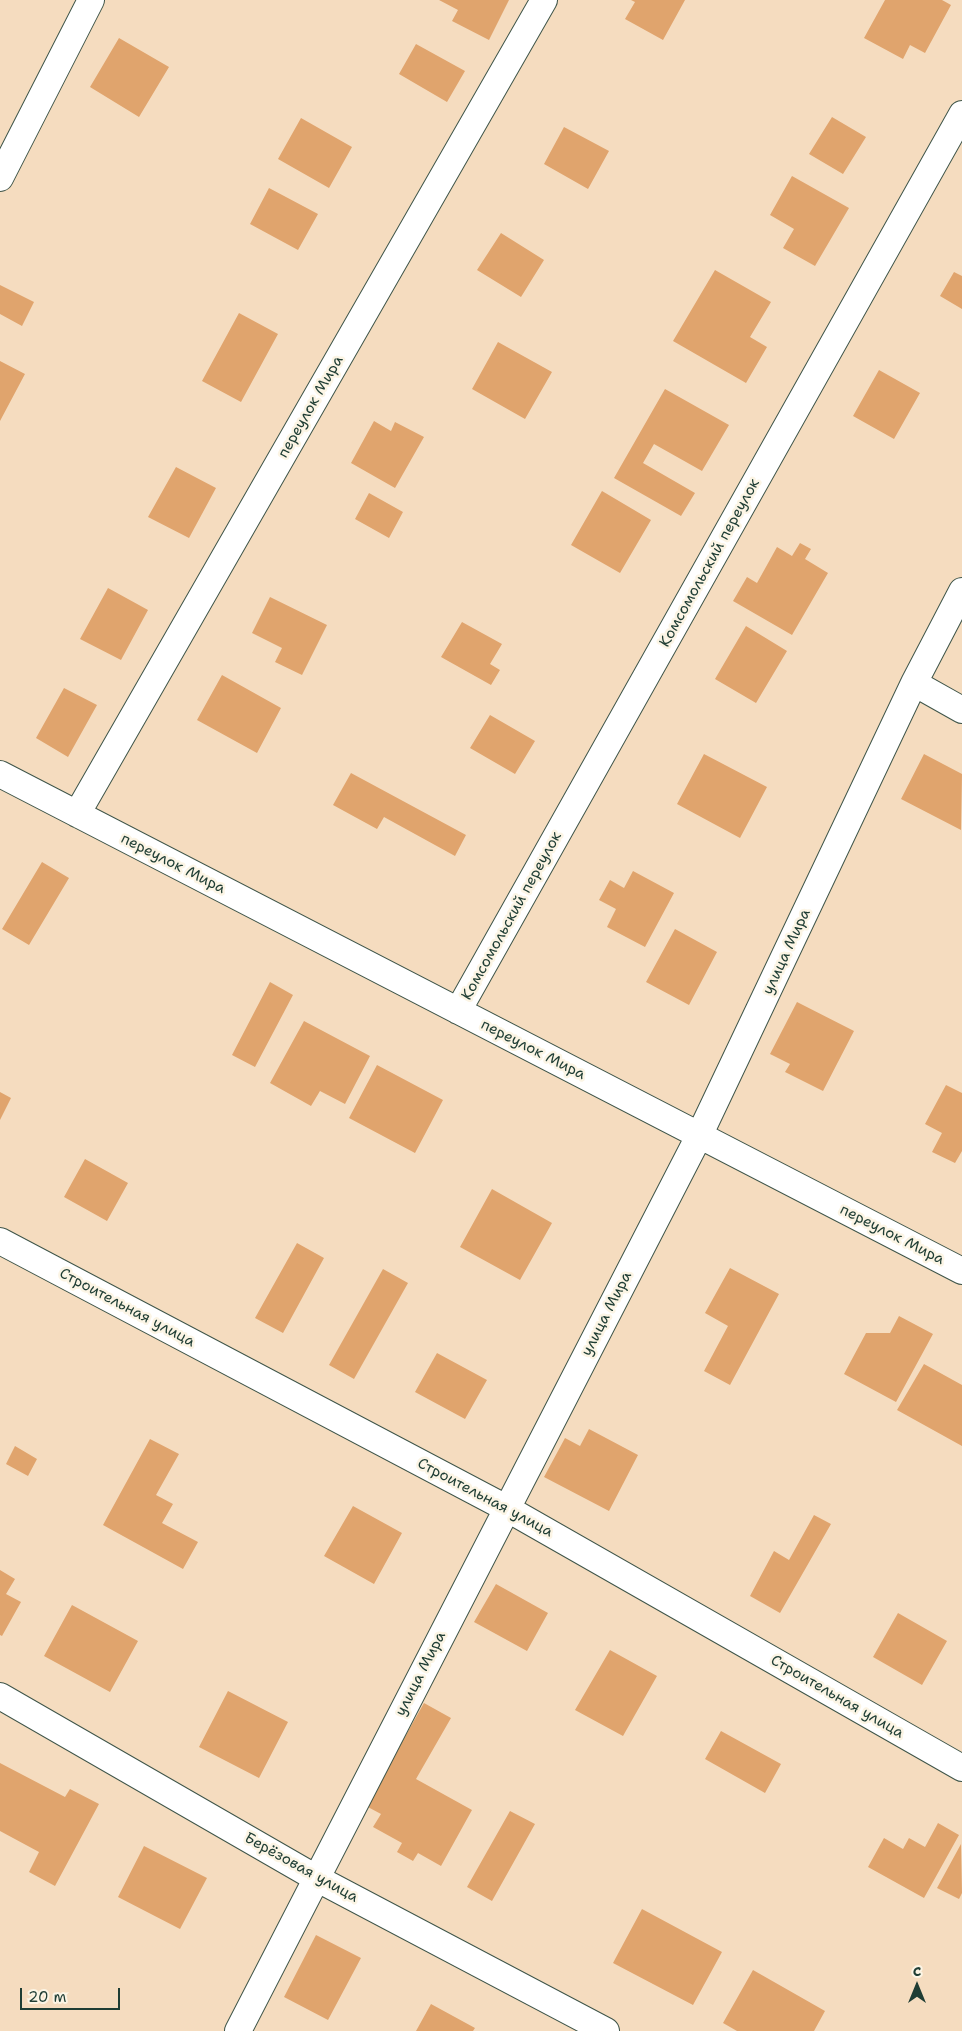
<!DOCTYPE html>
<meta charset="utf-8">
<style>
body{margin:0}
#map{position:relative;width:962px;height:2031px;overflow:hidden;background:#f5dcbf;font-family:"Shantell Sans",sans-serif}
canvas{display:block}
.north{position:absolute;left:892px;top:1961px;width:50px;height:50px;-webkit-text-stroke:4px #fcf5e5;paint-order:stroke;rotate:0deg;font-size:14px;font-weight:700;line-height:20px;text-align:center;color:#1f3d34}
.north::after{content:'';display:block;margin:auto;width:18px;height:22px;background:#1f3d34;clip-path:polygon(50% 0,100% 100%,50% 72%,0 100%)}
.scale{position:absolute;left:20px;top:1988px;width:100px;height:22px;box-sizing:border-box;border:2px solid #1f3d34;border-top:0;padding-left:6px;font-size:15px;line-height:18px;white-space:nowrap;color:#1f3d34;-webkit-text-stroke:4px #fcf5e5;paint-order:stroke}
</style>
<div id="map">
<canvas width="962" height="2031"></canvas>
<div class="north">С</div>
<div class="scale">20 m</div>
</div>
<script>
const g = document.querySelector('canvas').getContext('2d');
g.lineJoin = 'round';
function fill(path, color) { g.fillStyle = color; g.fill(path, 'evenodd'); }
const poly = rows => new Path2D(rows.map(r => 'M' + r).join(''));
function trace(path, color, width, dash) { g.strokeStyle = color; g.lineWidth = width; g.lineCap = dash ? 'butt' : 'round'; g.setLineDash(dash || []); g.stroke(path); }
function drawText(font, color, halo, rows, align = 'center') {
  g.font = font + ' "Shantell Sans",sans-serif'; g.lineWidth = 5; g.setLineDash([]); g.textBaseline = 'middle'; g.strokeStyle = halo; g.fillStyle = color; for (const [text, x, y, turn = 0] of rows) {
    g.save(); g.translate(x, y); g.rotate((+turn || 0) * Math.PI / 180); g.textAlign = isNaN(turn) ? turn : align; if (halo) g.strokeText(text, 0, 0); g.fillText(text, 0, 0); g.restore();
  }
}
fill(poly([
 [439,0,509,0,489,40,452,21,458,10],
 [631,0,685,0,663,40,625,19,635,2],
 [885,0,942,0,951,5,925,53,910,45,903,59,864,38],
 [119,38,169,67,139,117,90,87],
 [416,44,465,71,447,102,399,74],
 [832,117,866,137,843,174,809,154],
 [301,118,352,147,329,188,278,159],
 [564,127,609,151,588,189,544,164],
 [792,176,849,208,815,266,783,248,794,229,770,215],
 [269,188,318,214,298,250,250,224],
 [501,233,544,260,521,297,477,270],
 [715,270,771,302,750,337,767,347,746,383,673,341],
 [954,272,962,276,962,309,940,296],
 [0,285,34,302,22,326,0,314],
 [239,313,278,334,241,402,202,381],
 [498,342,552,372,525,419,472,389],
 [0,361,25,374,0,421],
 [879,370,920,393,894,439,853,416],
 [665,389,729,425,702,471,654,444,643,463,695,493,681,516,614,478],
 [374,421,391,431,395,422,424,437,395,488,351,463],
 [176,467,216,488,189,538,148,517],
 [602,491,651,520,620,573,571,545],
 [369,493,403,512,389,538,355,519],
 [800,543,811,549,805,559,828,573,792,635,733,601,747,577,757,583,777,547,792,556],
 [108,588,148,610,121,660,80,639],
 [270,597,327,625,302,675,275,662,282,648,252,633],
 [462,622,502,644,490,664,500,670,491,685,441,657],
 [746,626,787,651,756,703,715,679],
 [222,675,281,708,257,753,197,720],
 [64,688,97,705,68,757,36,738],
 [490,715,535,741,515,774,470,748],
 [704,754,767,787,740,838,677,804],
 [924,754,962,774,961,830,901,799],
 [351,773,466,835,455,856,384,817,377,829,333,805],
 [42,862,69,878,29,945,2,929],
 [633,871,674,893,645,947,607,927,616,909,599,900,610,880,624,888],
 [675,929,717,952,689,1005,646,982],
 [270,982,293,995,255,1067,232,1055],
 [797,1002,854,1031,823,1091,785,1072,790,1064,770,1054],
 [304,1021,370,1056,345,1104,320,1091,311,1106,270,1083],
 [377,1065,443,1100,415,1153,349,1118],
 [946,1085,962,1093,962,1151,955,1163,932,1152,942,1133,925,1124],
 [0,1092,11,1098,0,1120],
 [85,1159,128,1183,107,1221,64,1197],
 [492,1189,552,1223,520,1280,460,1247],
 [297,1243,324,1258,283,1333,255,1318],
 [730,1268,779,1294,730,1385,704,1371,728,1326,705,1313],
 [383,1269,408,1283,354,1379,329,1365],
 [899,1316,933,1334,896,1402,844,1374,866,1333,890,1333],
 [437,1353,487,1380,465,1419,415,1392],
 [924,1364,962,1385,962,1446,897,1410],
 [589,1429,638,1455,609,1511,544,1477,565,1438,580,1446],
 [150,1439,179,1454,156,1495,173,1504,162,1523,198,1542,183,1569,103,1525],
 [15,1446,37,1459,28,1476,6,1464],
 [353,1506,402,1533,374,1584,324,1556],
 [814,1515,831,1524,780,1613,750,1596,774,1551,789,1560],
 [0,1570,15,1579,6,1594,21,1602,2,1636,0,1635],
 [496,1584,548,1613,527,1651,474,1622],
 [72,1605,138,1641,110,1692,44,1656],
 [898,1613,947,1641,922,1685,873,1657],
 [610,1650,657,1676,623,1736,575,1710],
 [228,1691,288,1722,259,1778,199,1747],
 [424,1703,451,1718,416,1779,472,1810,441,1866,418,1853,413,1861,397,1852,402,1843,373,1827,381,1814,366,1806],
 [721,1731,781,1764,765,1793,705,1759],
 [0,1763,65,1797,70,1789,99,1804,55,1886,29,1872,39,1852,0,1831],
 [510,1811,535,1824,492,1901,467,1887],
 [938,1823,959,1835,924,1898,868,1867,884,1838,903,1849,909,1838,925,1847],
 [961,1844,962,1893,959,1899,937,1888],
 [144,1846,207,1878,180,1929,118,1897],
 [642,1909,722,1952,693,2005,613,1963],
 [316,1935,361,1958,328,2020,284,1997],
 [753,1970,825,2011,814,2031,737,2031,723,2023],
 [431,2004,475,2028,473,2031,416,2031]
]), '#e0a46d');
const minor = poly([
 [0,178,91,0],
 [914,683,962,710],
 [0,774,962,1271],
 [77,814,544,0],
 [458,1011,962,114],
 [0,1241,506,1508,962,1768],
 [0,1696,316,1878,606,2031],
 [238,2031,699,1136,914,683,962,591]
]);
trace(minor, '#3f5549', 28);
trace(minor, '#fff', 26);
drawText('15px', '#1f3d34', '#fcf5e5', [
 ["переулок Мира",311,407,-60],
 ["Комсомольский переулок",710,563,-61],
 ["переулок Мира",173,864,27],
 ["Комсомольский переулок",512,916,-61],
 ["улица Мира",787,952,-65],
 ["переулок Мира",533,1050,27],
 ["переулок Мира",892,1235,27],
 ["Строительная улица",127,1308,28],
 ["улица Мира",607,1314,-63],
 ["Строительная улица",485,1498,28],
 ["улица Мира",421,1674,-63],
 ["Строительная улица",837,1697,30],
 ["Берёзовая улица",301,1868,29]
]);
</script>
